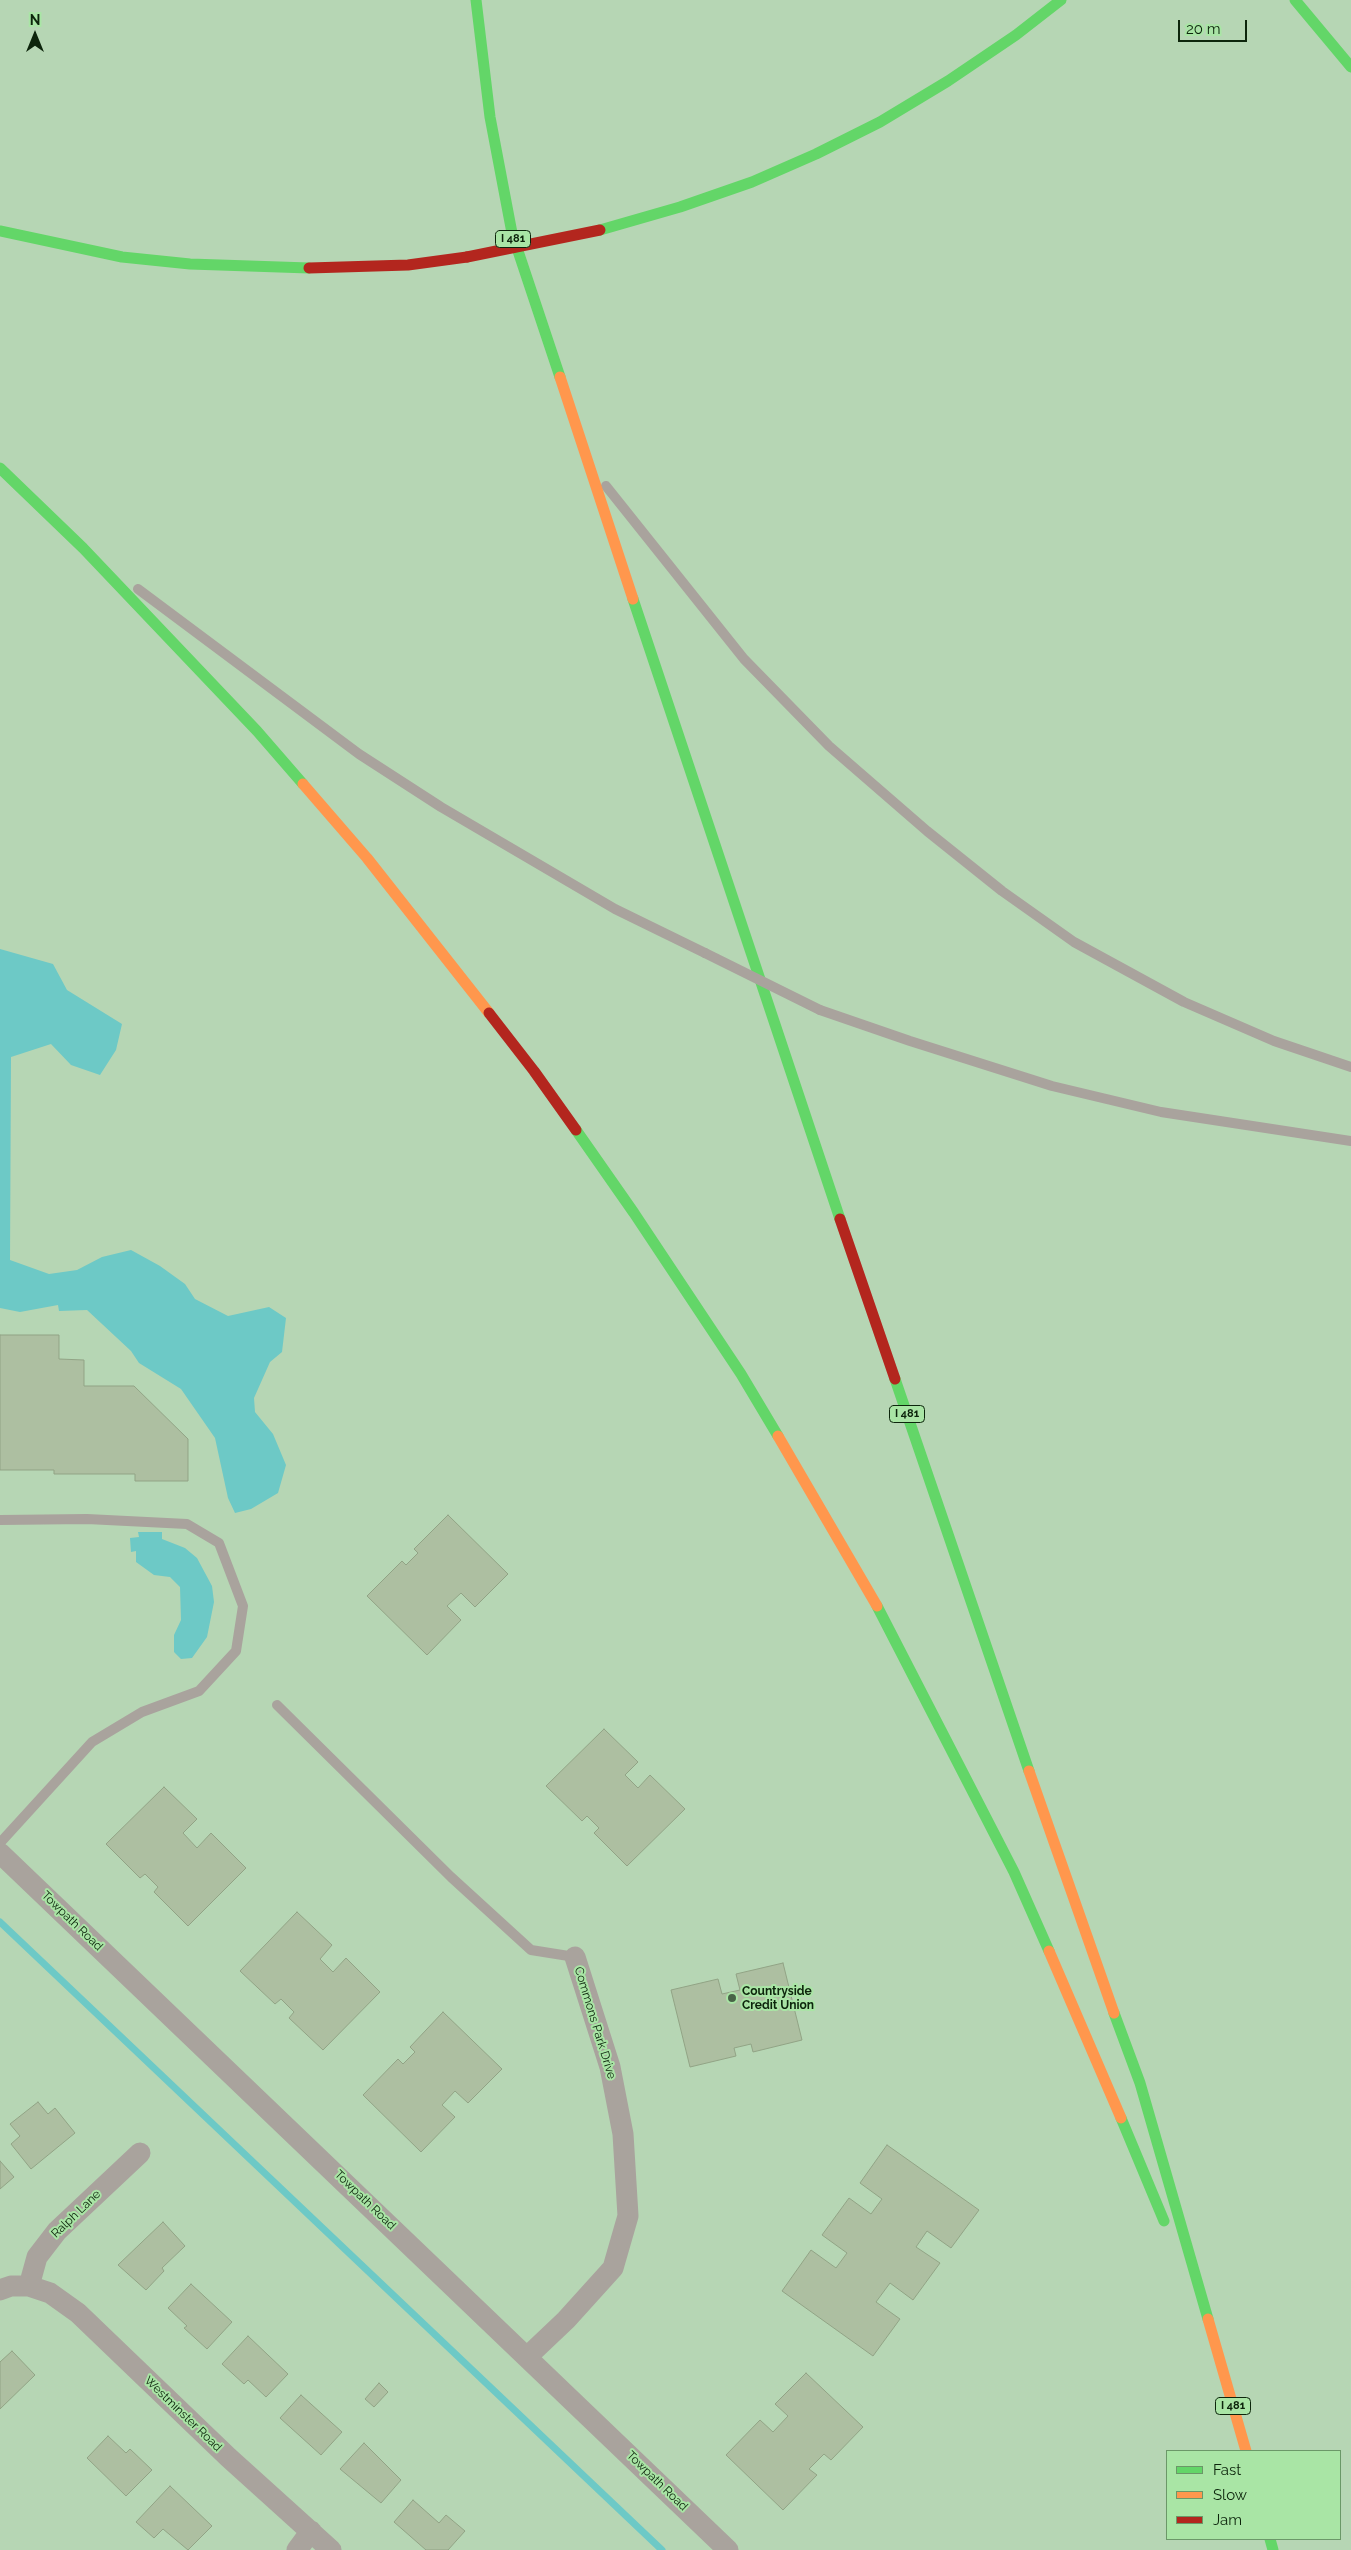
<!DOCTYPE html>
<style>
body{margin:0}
#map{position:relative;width:1351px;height:2550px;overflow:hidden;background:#b6d6b4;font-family:Raleway,sans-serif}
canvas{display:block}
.legend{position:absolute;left:1166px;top:2450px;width:175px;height:90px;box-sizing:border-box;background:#a9e5a5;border:1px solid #6b9868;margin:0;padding:6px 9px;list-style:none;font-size:15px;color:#0d250c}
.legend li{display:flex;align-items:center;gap:10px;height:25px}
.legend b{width:25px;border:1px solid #6b9868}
.north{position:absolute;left:10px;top:10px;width:50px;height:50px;-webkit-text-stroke:4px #a9e5a5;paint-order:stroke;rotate:0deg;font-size:14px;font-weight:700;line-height:20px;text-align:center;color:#0d250c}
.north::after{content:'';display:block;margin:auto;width:18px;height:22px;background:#0d250c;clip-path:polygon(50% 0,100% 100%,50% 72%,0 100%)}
.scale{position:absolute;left:1178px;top:20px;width:69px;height:22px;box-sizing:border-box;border:2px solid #0d250c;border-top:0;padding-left:6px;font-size:15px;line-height:18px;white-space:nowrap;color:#0d250c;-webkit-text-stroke:4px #a9e5a5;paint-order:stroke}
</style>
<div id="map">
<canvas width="1351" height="2550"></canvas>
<ul class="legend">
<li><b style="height:6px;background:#63d668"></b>Fast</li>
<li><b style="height:6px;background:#ff974d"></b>Slow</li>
<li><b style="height:6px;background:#b3261e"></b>Jam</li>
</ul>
<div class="north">N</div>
<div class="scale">20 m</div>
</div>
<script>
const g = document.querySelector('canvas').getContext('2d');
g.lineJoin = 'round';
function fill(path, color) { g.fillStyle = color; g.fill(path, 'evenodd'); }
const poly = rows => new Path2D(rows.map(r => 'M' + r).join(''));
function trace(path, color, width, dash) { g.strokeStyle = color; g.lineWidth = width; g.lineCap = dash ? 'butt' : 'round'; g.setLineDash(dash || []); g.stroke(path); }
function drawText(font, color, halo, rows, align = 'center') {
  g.font = font + ' Raleway,sans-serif'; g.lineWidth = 4; g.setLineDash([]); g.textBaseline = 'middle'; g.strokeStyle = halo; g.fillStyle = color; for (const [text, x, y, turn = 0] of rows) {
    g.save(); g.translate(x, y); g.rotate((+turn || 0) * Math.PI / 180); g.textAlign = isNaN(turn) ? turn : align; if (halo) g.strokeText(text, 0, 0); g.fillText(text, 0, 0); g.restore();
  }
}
fill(poly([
 [0,949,53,964,67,990,122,1024,116,1050,100,1075,71,1065,51,1044,11,1057,10,1260,49,1274,77,1270,102,1257,131,1250,160,1266,185,1284,195,1299,228,1316,269,1307,286,1318,282,1352,270,1362,254,1398,255,1412,273,1434,286,1465,278,1493,251,1509,235,1513,228,1498,215,1438,181,1389,139,1363,131,1351,87,1310,59,1311,58,1305,20,1312,0,1308],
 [138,1532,162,1532,162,1539,185,1548,197,1558,212,1586,214,1602,207,1637,192,1658,181,1659,174,1652,174,1635,181,1620,180,1587,170,1577,154,1575,136,1562,136,1551,131,1552,130,1538,139,1537]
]), '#6dc9c6');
trace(poly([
 [0,1922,662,2550]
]), '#6dc9c6', 7);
const building = poly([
 [0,1335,59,1335,59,1359,84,1360,84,1386,134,1386,188,1439,188,1481,135,1481,135,1474,54,1474,54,1470,0,1470,0,1335],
 [448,1515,508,1574,475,1607,461,1593,447,1606,461,1620,427,1655,367,1596,402,1561,406,1565,418,1553,414,1549,448,1515],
 [604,1729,638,1762,625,1775,638,1788,650,1775,685,1809,627,1866,594,1833,599,1828,587,1816,582,1821,546,1786,604,1729],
 [164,1787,197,1819,183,1833,197,1848,211,1833,246,1868,188,1926,154,1892,158,1887,145,1874,140,1878,106,1844,164,1787],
 [297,1912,332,1945,320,1959,333,1972,346,1958,380,1992,323,2050,289,2018,294,2012,281,1999,275,2004,240,1971,297,1912],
 [783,1963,802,2040,753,2052,751,2044,734,2048,736,2056,690,2067,671,1990,718,1979,722,1994,740,1990,736,1974,783,1963],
 [443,2012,502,2069,468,2103,455,2091,442,2105,455,2117,421,2152,363,2095,398,2059,403,2064,415,2052,410,2047,443,2012],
 [38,2102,48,2114,55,2108,75,2133,31,2169,11,2144,20,2136,10,2124,38,2102],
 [887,2145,979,2210,951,2248,927,2231,916,2247,940,2263,913,2300,890,2283,876,2302,900,2319,873,2356,782,2291,811,2250,836,2268,847,2253,822,2235,849,2198,871,2214,882,2199,860,2183,887,2145],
 [0,2161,14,2177,0,2189,0,2161],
 [163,2222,185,2246,162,2268,164,2271,146,2290,118,2265,163,2222],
 [191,2284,232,2322,207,2349,184,2328,187,2326,168,2308,191,2284],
 [248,2336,288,2374,266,2397,248,2380,244,2384,222,2364,248,2336],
 [12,2351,35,2375,0,2409,0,2362,12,2351],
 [806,2373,863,2427,831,2460,824,2454,809,2469,817,2475,783,2510,726,2455,760,2420,773,2432,788,2416,775,2404,806,2373],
 [379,2383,388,2392,374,2407,365,2399,379,2383],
 [301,2395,342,2432,321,2455,280,2418,301,2395],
 [108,2436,126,2453,130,2449,152,2470,126,2496,87,2458,108,2436],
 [364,2443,401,2480,381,2503,340,2469,364,2443],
 [170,2486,212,2526,188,2550,163,2529,154,2538,136,2522,170,2486],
 [413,2500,439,2523,446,2515,465,2531,448,2550,426,2550,394,2522,413,2500]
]);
fill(building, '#adbfa1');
trace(building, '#91a385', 1);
trace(poly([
 [606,486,744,659,829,746,927,831,1002,891,1074,942,1184,1002,1274,1041,1351,1067],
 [138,589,359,754,441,807,615,909,705,953],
 [820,1010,910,1041,1052,1086,1161,1112,1351,1141],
 [0,1520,87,1519,187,1524,219,1543,243,1606,236,1651,199,1691,142,1712,92,1742,0,1843],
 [277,1705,451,1877,531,1950,575,1957]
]), '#a9a39d', 10);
trace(poly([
 [0,1853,728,2550],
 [29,2286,37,2257,57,2231,140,2153],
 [0,2290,11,2286,29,2286,50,2293,78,2313,228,2457,331,2550],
 [527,2357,566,2320,613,2268,628,2216,623,2134,610,2067,575,1957],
 [297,2550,311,2531]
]), '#a9a39d', 21);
trace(poly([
 [476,0,490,117,512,233,560,377],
 [1295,0,1351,67],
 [600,230,680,207,752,182,816,154,880,122,948,81,1016,35,1061,0],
 [0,231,122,257,190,264,309,268],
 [0,468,83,548,257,731,303,784],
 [633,599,840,1219],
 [576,1130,634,1213,741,1374,778,1436],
 [895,1379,1029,1771],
 [877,1606,1014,1872,1049,1951],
 [1114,2013,1140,2083,1208,2319],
 [1121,2118,1164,2221],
 [1270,2539,1273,2550]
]), '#63d668', 11);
trace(poly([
 [560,377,633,599],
 [303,784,367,858,489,1013],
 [778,1436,877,1606],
 [1029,1771,1114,2013],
 [1049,1951,1121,2118],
 [1208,2319,1246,2451]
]), '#ff974d', 11);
trace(poly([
 [309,268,408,265,467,257],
 [489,1013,534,1071,576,1130],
 [840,1219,895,1379]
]), '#b3261e', 11);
trace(poly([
 [705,953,820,1010]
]), '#a9a39d', 10);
trace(poly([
 [467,257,600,230]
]), '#b3261e', 11);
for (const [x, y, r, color] of [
 [732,1998,5,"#486347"]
]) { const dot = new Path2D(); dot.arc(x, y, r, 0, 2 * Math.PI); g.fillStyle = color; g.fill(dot); trace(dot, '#a9e5a5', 2); }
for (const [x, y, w] of [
 [513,239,35],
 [907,1414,35],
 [1233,2406,35]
]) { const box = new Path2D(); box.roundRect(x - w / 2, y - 8.5, w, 17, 4); g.fillStyle = '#a9e5a5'; g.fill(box); trace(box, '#0d250c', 1); }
drawText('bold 11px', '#0d250c', null, [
 ["I 481",513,239],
 ["I 481",907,1414],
 ["I 481",1233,2406]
]);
drawText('12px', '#0d250c', '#a9e5a5', [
 ["Towpath Road",72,1921,44],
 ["Commons Park Drive",595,2023,73],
 ["Towpath Road",365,2200,44],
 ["Ralph Lane",76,2214,-44],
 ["Westminster Road",183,2414,44],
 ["Towpath Road",657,2481,44]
]);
drawText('bold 12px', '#0d250c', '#a9e5a5', [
 ["Countryside",742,1991],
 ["Credit Union",742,2005]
], 'left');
</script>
